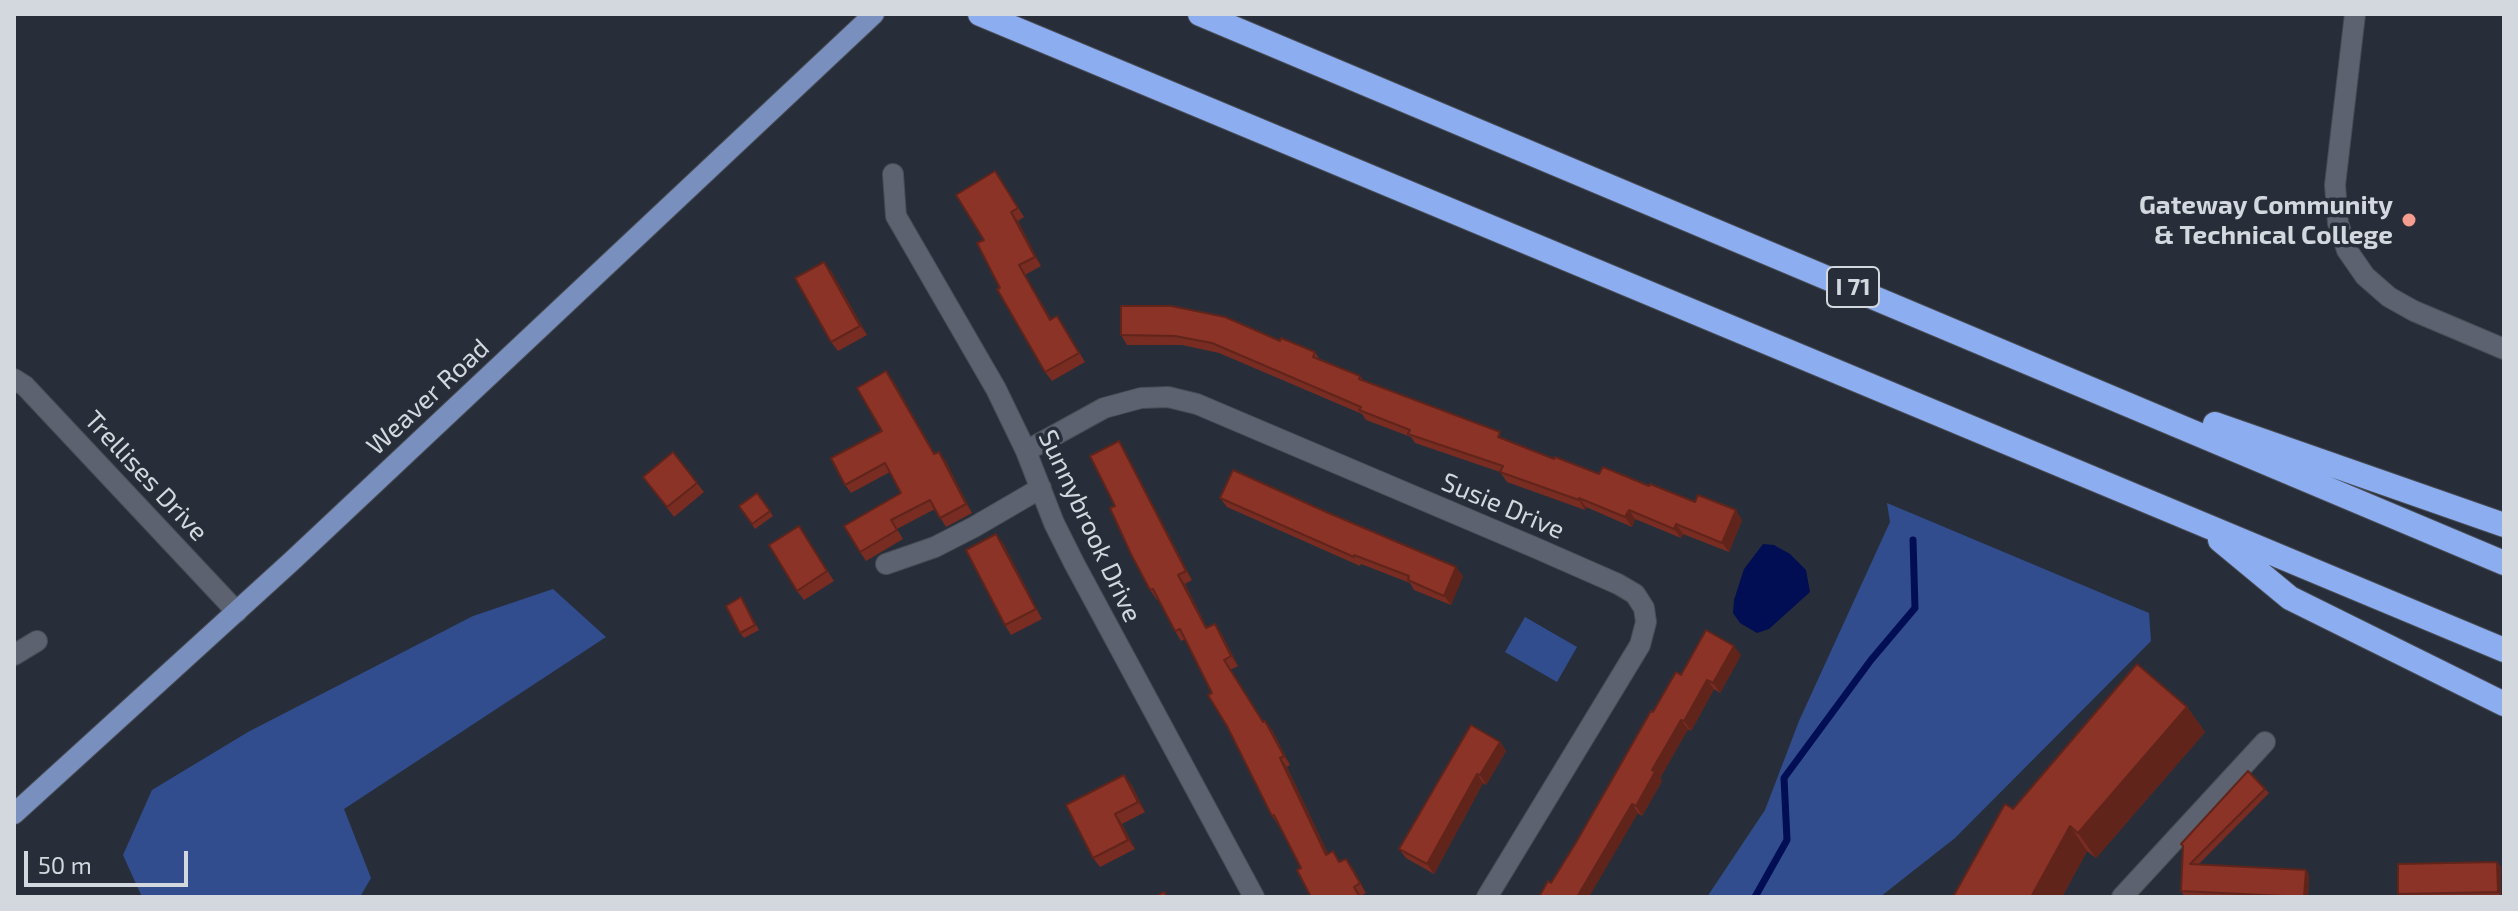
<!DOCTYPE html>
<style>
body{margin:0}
#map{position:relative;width:2518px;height:911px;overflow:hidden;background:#282e39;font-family:"Exo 2",sans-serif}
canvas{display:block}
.frame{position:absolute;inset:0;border:16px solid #d3d7de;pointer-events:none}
.scale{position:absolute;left:24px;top:851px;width:164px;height:36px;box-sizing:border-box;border:4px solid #d3d7de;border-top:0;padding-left:10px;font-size:24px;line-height:28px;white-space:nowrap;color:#d3d7de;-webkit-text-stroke:6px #282e39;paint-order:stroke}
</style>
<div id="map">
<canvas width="2518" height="911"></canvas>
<div class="frame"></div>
<div class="scale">50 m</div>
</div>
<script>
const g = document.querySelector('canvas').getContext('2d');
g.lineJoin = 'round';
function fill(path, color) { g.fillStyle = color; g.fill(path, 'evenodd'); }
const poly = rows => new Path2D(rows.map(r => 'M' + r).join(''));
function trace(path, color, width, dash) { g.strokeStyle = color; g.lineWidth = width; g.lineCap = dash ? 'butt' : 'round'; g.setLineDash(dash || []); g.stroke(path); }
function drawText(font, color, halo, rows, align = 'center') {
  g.font = font + ' "Exo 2",sans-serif'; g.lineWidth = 7; g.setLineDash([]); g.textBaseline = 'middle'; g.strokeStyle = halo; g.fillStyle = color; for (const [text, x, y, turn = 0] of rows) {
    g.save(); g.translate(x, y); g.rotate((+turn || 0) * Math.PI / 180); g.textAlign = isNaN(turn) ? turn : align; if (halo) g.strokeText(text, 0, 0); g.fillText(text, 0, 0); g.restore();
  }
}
fill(poly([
 [1887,503,2149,613,2151,641,1955,838,1880,897,1707,897,1765,810,1799,721,1890,522],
 [553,589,606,637,344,809,371,878,360,897,142,897,123,855,152,790,248,732,473,616],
 [1525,617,1577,647,1557,682,1505,652]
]), '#314d8e');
fill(poly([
 [1763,544,1774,545,1790,554,1806,570,1810,592,1769,629,1757,633,1740,623,1733,613,1734,600,1744,569]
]), '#010e53');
trace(poly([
 [1755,897,1787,840,1784,778,1871,660,1915,608,1913,540]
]), '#010e53', 7);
const minor = poly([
 [2355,14,2335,185,2338,223,2347,250,2365,276,2389,297,2414,311,2504,349],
 [893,174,896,216,996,389,1026,451,1054,523,1074,563,1254,897],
 [14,379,25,386,237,612],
 [1026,451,1104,408,1141,398,1168,397,1197,404,1536,548,1618,584,1635,594,1644,608,1646,622,1640,645,1487,897],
 [886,564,935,547,974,527,1041,488],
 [14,655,37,641],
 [2122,897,2265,742]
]);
const major = poly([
 [14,814,293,560,874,14]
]);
const highway = poly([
 [980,14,2504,650],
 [1200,14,2504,563],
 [2215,424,2504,525],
 [2220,540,2290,598,2504,704]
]);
trace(minor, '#474c55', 22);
trace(major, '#474c55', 22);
trace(highway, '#474c55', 26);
trace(minor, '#5c626f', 20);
trace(major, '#798fbd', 20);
trace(highway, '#8dadf1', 24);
fill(poly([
 [995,171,1024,217,1018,221,1041,266,1025,275,1051,319,1063,325,1085,362,1052,381,1045,372,1000,288,984,240],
 [831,271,867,335,838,351,831,342],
 [1121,306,1280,341,1315,352,1320,360,1360,376,1364,381,1554,459,1599,474,1649,486,1742,520,1729,552,1683,534,1681,538,1635,519,1632,527,1586,507,1585,510,1507,482,1500,472,1415,443,1411,437,1366,420,1362,414,1219,353,1182,345,1127,345,1121,335],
 [892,379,935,454,945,460,972,513,946,527,935,509,897,529,903,539,866,561,860,552,901,493,890,472,851,493,845,485,882,431],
 [1119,441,1125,451,1192,580,1185,584,1207,628,1215,624,1221,633,1238,666,1230,670,1263,722,1272,730,1290,765,1287,767,1328,854,1340,862,1346,859,1366,893,1361,896,1301,868,1279,826,1272,816,1185,639,1181,641,1175,631,1158,599,1157,600,1150,590,1115,506],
 [643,477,697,483,704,492,674,517],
 [757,493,773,516,755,529,739,506],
 [1220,498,1463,576,1451,605,1414,590,1410,583,1361,564,1360,566,1227,507],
 [799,526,834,581,804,600,797,591],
 [1003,543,1042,619,1011,635,1005,625],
 [744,602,759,630,744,638,740,633],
 [1741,655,1720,693,1714,689,1691,731,1688,729,1660,778,1662,781,1642,816,1638,813,1551,883,1577,841,1653,712,1681,675],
 [2187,707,2205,732,2096,858,2087,851,2062,897,1953,897,2013,809],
 [1500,742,1506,751,1486,785,1483,783,1434,874,1406,858,1399,849],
 [1131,784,1145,812,1122,824,1135,849,1100,867,1093,858],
 [2265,789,2269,793,2198,865,2306,870,2309,875,2308,897,2184,896,2181,891,2183,846],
 [2497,862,2501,867,2501,896,2400,897,2398,894]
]), '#782c22');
fill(poly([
 [1011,212,1018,221,1041,266,1035,257],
 [824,262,831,271,867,335,860,326],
 [1019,265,1025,275,1057,329,1050,320],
 [886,371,892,379,940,463,934,454],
 [1119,441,1125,451,1192,580,1186,571],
 [939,452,945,460,972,513,966,504],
 [1579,498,1586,507,1585,510,1579,500],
 [1629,510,1635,519,1632,527,1625,517],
 [1736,510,1742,520,1729,552,1722,543],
 [1676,524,1683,534,1681,538,1674,529],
 [996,534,1003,543,1042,619,1036,609],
 [1456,567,1463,576,1451,605,1444,596],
 [1178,575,1185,584,1212,638,1206,628],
 [1215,624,1221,633,1238,666,1231,656],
 [1734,646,1741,655,1720,693,1713,683],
 [1707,680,1714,689,1691,731,1684,721],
 [2187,707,2205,732,2096,858,2078,833],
 [1681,720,1688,729,1660,778,1662,781,1642,816,1636,806,1652,770],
 [1265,721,1272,730,1290,765,1284,756],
 [1500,742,1506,751,1486,785,1480,775],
 [1280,758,1287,767,1333,864,1326,855],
 [1477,774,1483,783,1434,874,1427,864],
 [1124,775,1131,784,1145,812,1138,802],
 [1632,804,1638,813,1589,897,1577,897],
 [1115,814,1122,824,1135,849,1128,840],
 [2070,826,2087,851,2062,897,2031,897],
 [1346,859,1353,868,1366,893,1360,883],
 [2497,862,2501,867,2501,896,2498,892],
 [2306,870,2309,875,2308,897,2304,897]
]), '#61241b');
const building = poly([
 [995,171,1018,208,1011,212,1035,257,1019,265,1050,320,1057,316,1079,353,1045,372,997,289,1000,288,977,243,984,240,956,195,995,171],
 [824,262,860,326,831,342,795,278,824,262],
 [1121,306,1171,306,1225,317,1280,341,1281,338,1315,352,1313,357,1360,376,1359,379,1500,432,1498,437,1554,459,1555,457,1599,474,1603,467,1649,486,1650,484,1695,502,1698,495,1736,510,1722,543,1676,524,1674,529,1629,510,1625,517,1579,498,1579,500,1500,472,1503,466,1408,434,1410,430,1359,410,1361,407,1212,343,1175,336,1121,335,1121,306],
 [886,371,934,454,939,452,966,504,940,518,930,500,891,520,897,530,860,552,844,526,901,493,885,463,845,485,831,458,882,431,857,388,886,371],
 [1119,441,1186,571,1178,575,1206,628,1215,624,1231,656,1224,660,1263,722,1265,721,1284,756,1280,758,1326,855,1333,851,1339,862,1346,859,1360,883,1354,887,1360,897,1311,897,1297,870,1301,868,1274,815,1272,816,1227,726,1208,695,1212,693,1180,629,1175,631,1153,589,1150,590,1131,554,1110,508,1115,506,1090,456,1119,441],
 [673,452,697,483,667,507,643,477,673,452],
 [1233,470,1326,512,1456,567,1444,596,1408,580,1409,576,1354,555,1354,557,1220,498,1233,470],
 [757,493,770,511,752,524,739,506,757,493],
 [799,526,827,571,797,591,769,545,799,526],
 [996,534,1036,609,1005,625,966,550,996,534],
 [741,597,755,625,740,633,726,606,741,597],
 [1706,630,1734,646,1713,683,1707,680,1684,721,1681,720,1652,770,1655,772,1636,806,1632,804,1577,897,1539,897,1548,881,1551,883,1577,841,1651,711,1653,712,1676,672,1681,675,1706,630],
 [2137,664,2187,707,2078,833,2070,826,2031,897,1953,897,2005,804,2013,809,2137,664],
 [1471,725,1500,742,1480,775,1477,774,1427,864,1399,849,1471,725],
 [2248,771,2265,789,2190,864,2306,870,2304,897,2181,891,2183,846,2181,844,2248,771],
 [1124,775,1138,802,1115,814,1128,840,1093,858,1066,805,1124,775],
 [2497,862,2498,892,2398,894,2398,864,2497,862],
 [1164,892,1167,897,1155,897,1164,892]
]);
fill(building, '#8b3327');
trace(building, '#61241b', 2);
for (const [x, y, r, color] of [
 [2409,220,8,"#f59d8e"]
]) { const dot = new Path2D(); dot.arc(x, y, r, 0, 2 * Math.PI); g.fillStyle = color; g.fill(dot); trace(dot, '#282e39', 3); }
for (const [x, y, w] of [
 [1853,287,52]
]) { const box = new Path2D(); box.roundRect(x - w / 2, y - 20, w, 40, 6); g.fillStyle = '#282e39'; g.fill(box); trace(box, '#d3d7de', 2); }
drawText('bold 24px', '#d3d7de', null, [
 ["I 71",1853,287]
]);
drawText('bold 26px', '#d3d7de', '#282e39', [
 ["Gateway Community",2393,205],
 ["& Technical College",2393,235]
], 'right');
drawText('26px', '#d3d7de', '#282e39', [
 ["Weaver Road",428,397,-43],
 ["Trellises Drive",146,476,47],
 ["Susie Drive",1503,506,23],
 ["Sunnybrook Drive",1090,526,65]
]);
</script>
